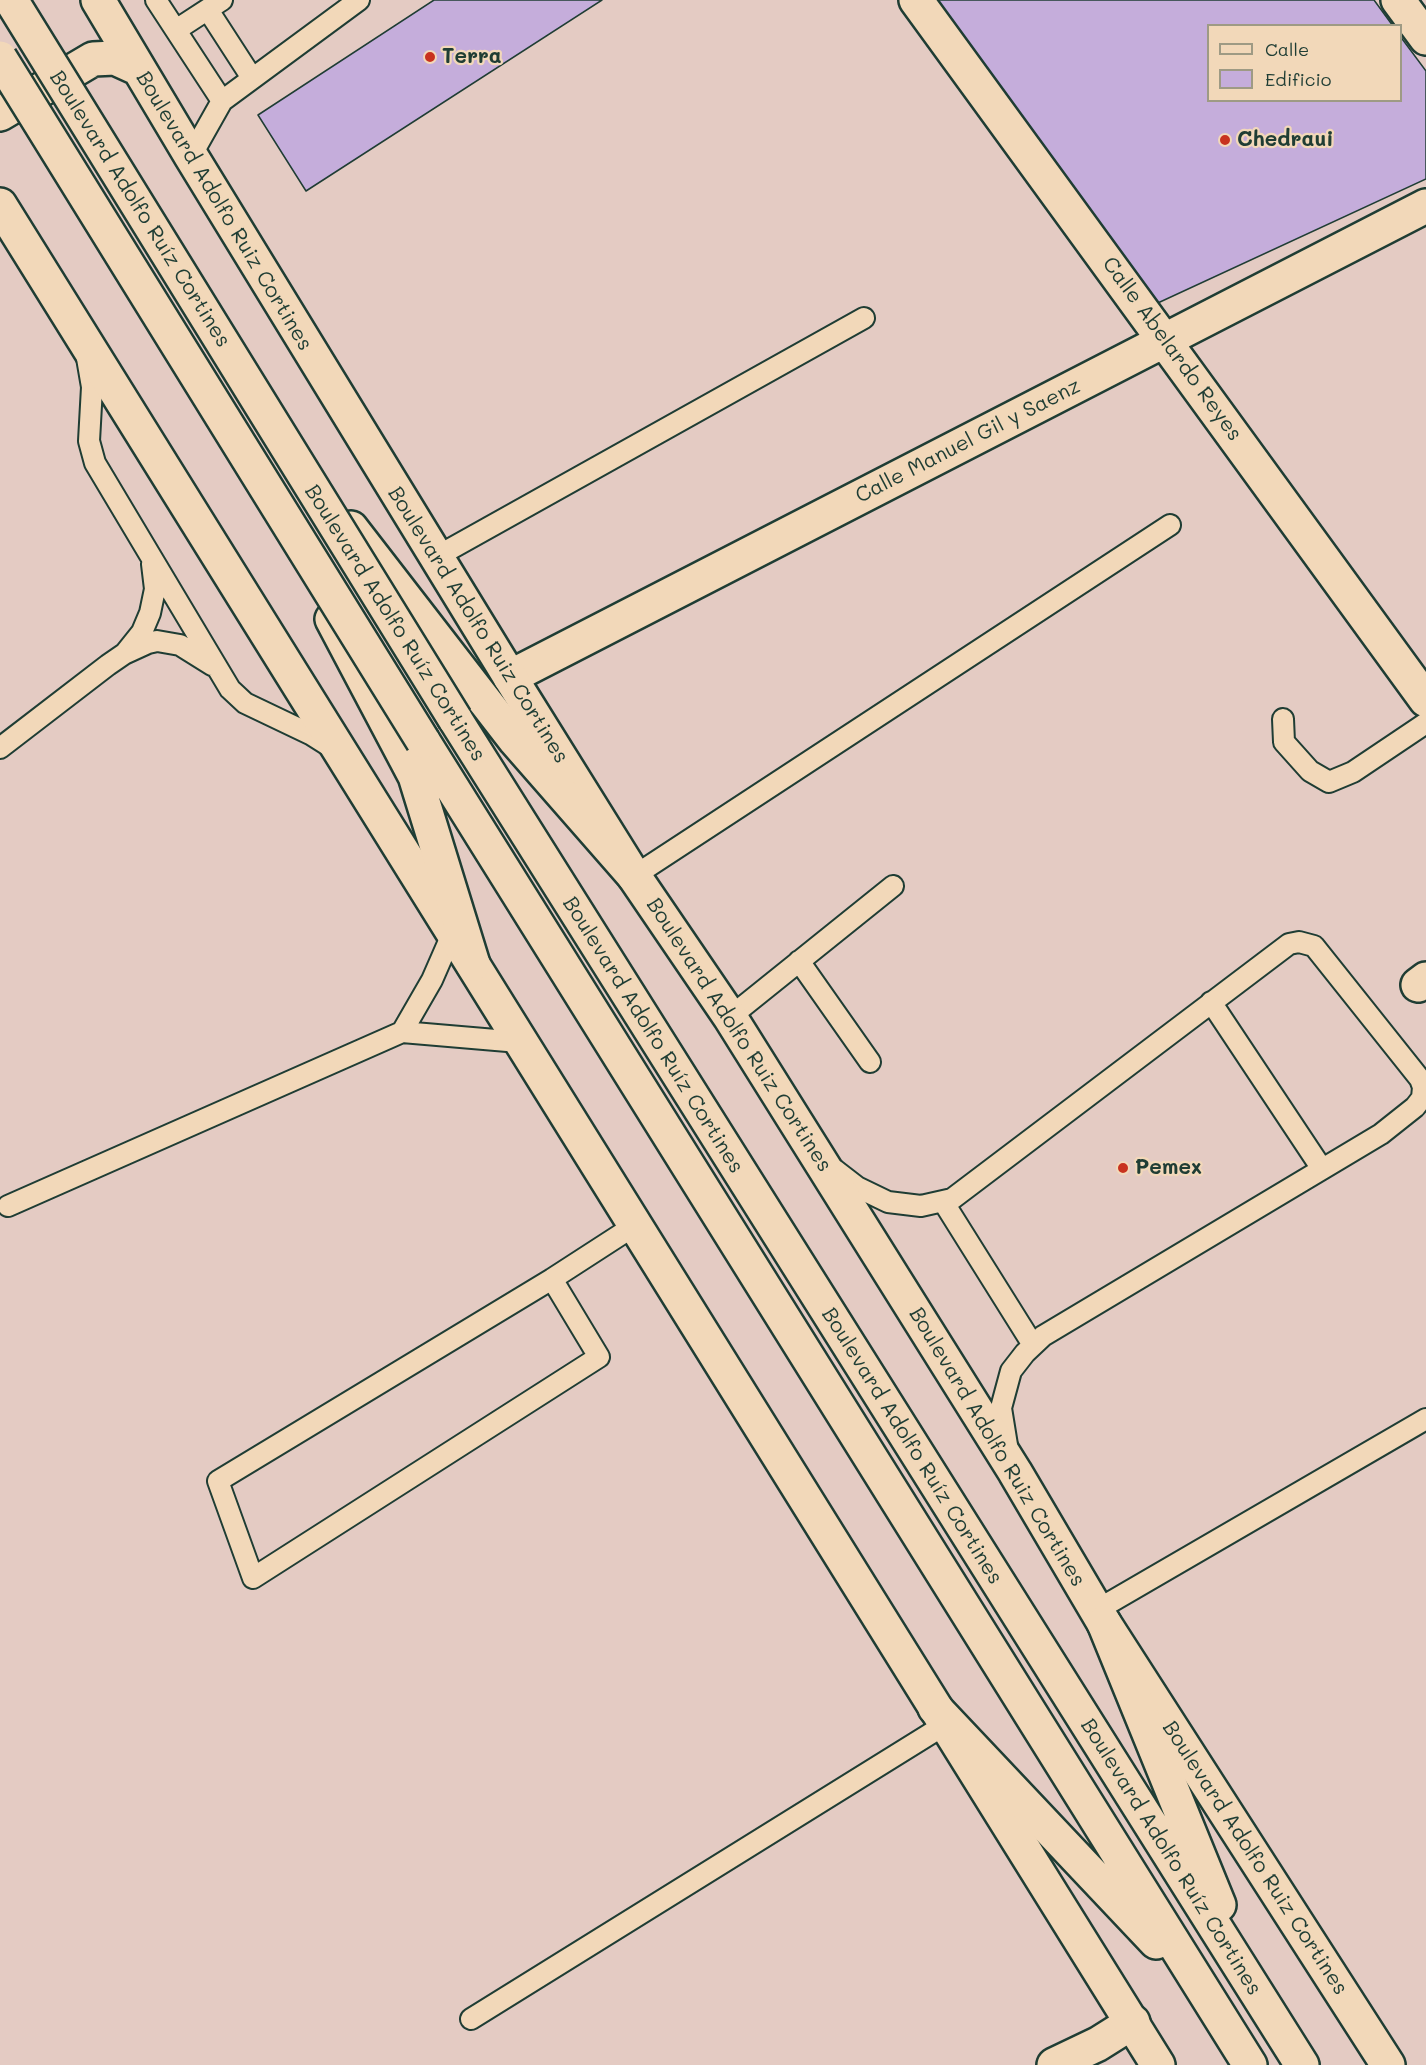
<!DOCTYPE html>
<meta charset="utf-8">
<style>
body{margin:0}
#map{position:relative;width:1426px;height:2065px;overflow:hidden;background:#e4cbc3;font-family:Mali,sans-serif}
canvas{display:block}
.legend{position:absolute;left:1207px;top:24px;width:195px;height:78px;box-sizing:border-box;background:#f2d8b9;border:2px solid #9e9a84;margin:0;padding:8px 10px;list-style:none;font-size:18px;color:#1f3d34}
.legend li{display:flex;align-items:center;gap:12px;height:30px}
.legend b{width:30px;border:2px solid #9e9a84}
</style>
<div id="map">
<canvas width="1426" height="2065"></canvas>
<ul class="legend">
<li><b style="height:8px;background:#f2d8b9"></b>Calle</li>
<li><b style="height:16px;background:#c5addb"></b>Edificio</li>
</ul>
</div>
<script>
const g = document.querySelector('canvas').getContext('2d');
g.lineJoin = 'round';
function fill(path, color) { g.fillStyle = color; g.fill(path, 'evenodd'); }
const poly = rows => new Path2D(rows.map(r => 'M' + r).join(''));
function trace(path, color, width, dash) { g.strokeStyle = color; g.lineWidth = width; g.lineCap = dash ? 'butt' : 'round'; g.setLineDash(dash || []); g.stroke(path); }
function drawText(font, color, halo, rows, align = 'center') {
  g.font = font + ' Mali,sans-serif'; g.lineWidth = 4.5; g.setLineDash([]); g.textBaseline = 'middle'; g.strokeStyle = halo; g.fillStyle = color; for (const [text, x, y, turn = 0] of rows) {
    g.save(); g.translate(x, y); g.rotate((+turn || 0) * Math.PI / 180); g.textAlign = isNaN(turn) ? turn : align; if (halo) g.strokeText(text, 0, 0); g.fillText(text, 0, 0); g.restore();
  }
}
const building = poly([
 [434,0,602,0,306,191,258,115,434,0],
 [923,0,1374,0,1393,26,1208,26,1208,100,1400,100,1400,36,1426,71,1426,179,1147,308,923,0]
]);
fill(building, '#c5addb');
trace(building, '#1f3d34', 1.5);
const service = poly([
 [156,0,222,101,191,156],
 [208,10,252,78],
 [176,30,222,0],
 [222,101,359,0],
 [87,358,92,387,89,441,95,463,230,689,245,703,312,735,331,747],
 [436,557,864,318],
 [126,652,142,632,150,613,155,589,152,564],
 [1283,719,1284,742,1310,771,1329,782,1353,772,1426,723],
 [0,748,108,665,124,654,148,643,157,641,180,645,212,665],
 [634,876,1170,525],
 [799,961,870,1062],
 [1211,1002,1322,1169],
 [730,1017,893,886],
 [402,1032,432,980,453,932],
 [835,1170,857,1187,888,1202,921,1206,952,1199,1289,944,1299,942,1314,946,1420,1079,1423,1087,1422,1098,1415,1107,1381,1134,1043,1336,1025,1353,1011,1371,1001,1408,1007,1445],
 [944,1203,1033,1345],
 [8,1206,402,1032,519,1042],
 [552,1279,599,1357,253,1578,218,1481,552,1279,637,1224],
 [1097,1610,1426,1419],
 [471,2019,946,1724]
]);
const minor = poly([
 [916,0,1426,700],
 [510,677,1426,206],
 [1418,985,1426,979],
 [1054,2065,1098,2044,1133,2022]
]);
const tertiary = poly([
 [1398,0,1426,38]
]);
const secondary = poly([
 [98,0,191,156,510,677,634,876,730,1017,1015,1472,1104,1623,1388,2065],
 [0,114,93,59,115,58,137,68],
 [0,205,1158,2065]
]);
const trunk = poly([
 [351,528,515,740,634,876],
 [332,619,415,776,473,964],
 [455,719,1302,2065],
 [423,741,1250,2065],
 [1104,1623,1219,1905],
 [935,1708,1156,1942]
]);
trace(service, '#1f3d34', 24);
trace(minor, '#1f3d34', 38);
trace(tertiary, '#1f3d34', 38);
trace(secondary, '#1f3d34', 38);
trace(trunk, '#1f3d34', 38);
trace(service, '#f2d8b9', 20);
trace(minor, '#f2d8b9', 33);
trace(tertiary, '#f2d8b9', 33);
trace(secondary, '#f2d8b9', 33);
trace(trunk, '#f2d8b9', 33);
const trunkBridge = poly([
 [11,0,455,719],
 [0,58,423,741]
]);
trace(trunkBridge, '#1f3d34', 38, []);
trace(trunkBridge, '#f2d8b9', 33);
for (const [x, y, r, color] of [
 [430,57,6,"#c8321e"],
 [1225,140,6,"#c8321e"],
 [1123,1168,6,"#c8321e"]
]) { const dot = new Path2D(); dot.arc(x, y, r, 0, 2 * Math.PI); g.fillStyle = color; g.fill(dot); trace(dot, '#f2d8b9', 2); }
drawText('bold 21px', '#1f3d34', '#f2d8b9', [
 ["Terra",442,57],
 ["Chedraui",1237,140],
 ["Pemex",1135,1168]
], 'left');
drawText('21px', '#1f3d34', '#f2d8b9', [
 ["Boulevard Adolfo Ruíz Cortines",140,209,58],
 ["Boulevard Adolfo Ruiz Cortines",224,211,59],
 ["Calle Abelardo Reyes",1172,349,54],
 ["Calle Manuel Gil y Saenz",968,441,-27],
 ["Boulevard Adolfo Ruíz Cortines",395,623,58],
 ["Boulevard Adolfo Ruiz Cortines",478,625,58],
 ["Boulevard Adolfo Ruíz Cortines",653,1035,58],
 ["Boulevard Adolfo Ruiz Cortines",739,1035,57],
 ["Boulevard Adolfo Ruíz Cortines",912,1446,58],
 ["Boulevard Adolfo Ruiz Cortines",997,1447,59],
 ["Boulevard Adolfo Ruíz Cortines",1171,1857,58],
 ["Boulevard Adolfo Ruiz Cortines",1255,1858,57]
]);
</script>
